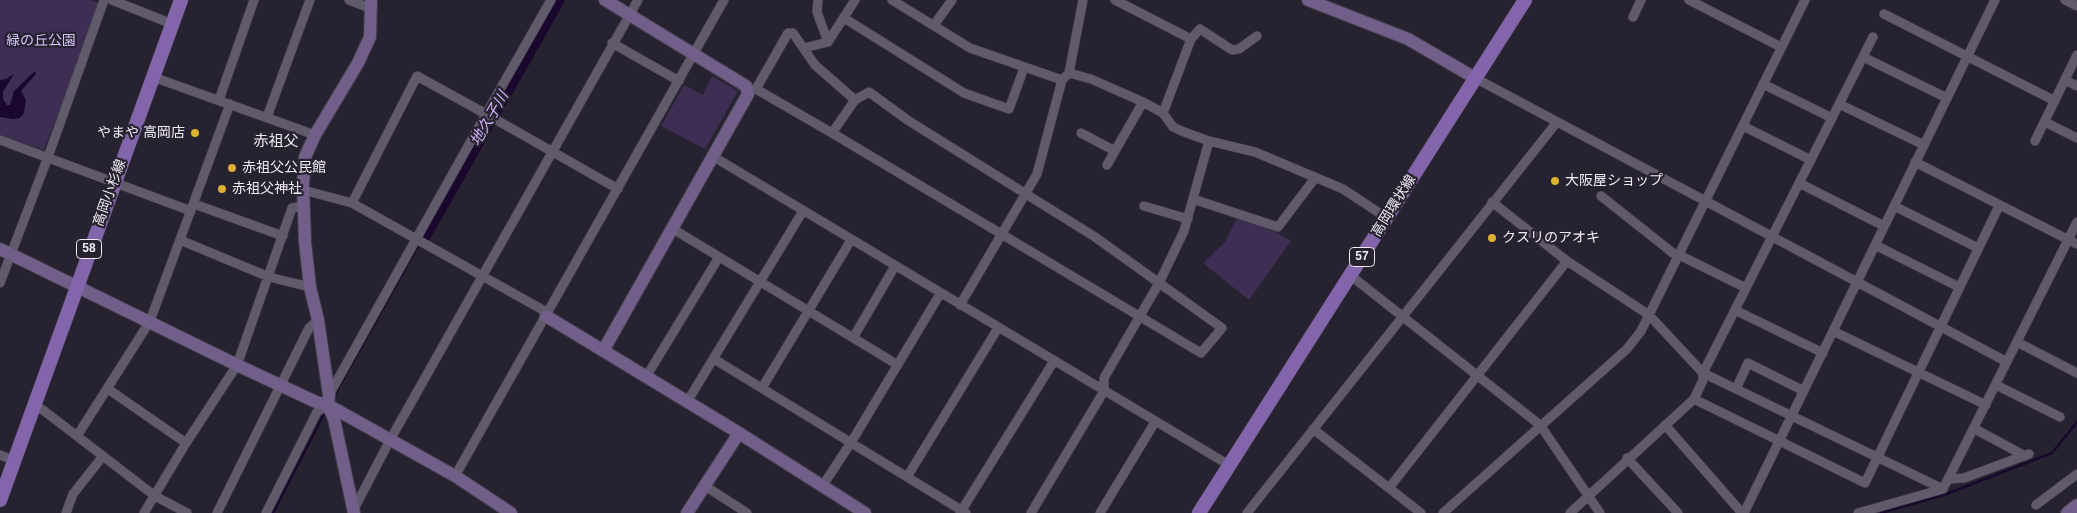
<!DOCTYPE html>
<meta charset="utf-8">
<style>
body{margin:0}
canvas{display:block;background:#272230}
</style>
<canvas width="2077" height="513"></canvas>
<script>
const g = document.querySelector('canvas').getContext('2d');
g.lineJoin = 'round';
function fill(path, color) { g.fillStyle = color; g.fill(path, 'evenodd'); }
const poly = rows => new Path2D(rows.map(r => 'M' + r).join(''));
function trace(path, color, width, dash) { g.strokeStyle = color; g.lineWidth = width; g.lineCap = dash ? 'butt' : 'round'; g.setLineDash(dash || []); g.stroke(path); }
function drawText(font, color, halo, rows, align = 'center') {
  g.font = font + ' Arial,"Noto Sans JP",sans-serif'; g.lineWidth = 4.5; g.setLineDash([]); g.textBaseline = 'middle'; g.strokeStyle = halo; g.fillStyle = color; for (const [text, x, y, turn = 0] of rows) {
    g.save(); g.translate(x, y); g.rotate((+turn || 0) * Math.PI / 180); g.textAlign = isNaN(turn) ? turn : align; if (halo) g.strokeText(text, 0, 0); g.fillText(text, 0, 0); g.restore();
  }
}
fill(poly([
 [0,0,90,0,99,3,100,6,44,150,0,135],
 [712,76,738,91,705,149,661,126,684,85,703,95],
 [1237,217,1278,233,1291,241,1249,300,1203,263,1225,242]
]), '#3e2e53');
fill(poly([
 [35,71,36,74,21,91,26,100,24,113,20,118,13,119,0,117,0,80,6,79,14,74,3,92,3,99,7,105,10,105,14,91]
]), '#1a072d');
trace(poly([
 [334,396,419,244],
 [273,513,325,412],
 [1881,513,1944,495,2052,453,2077,422]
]), '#1a072d', 2.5);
trace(poly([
 [422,238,557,0]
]), '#1a072d', 15);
const street = poly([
 [112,0,172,24],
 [349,0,372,9],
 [551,0,486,114,618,189],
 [818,0,817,12,828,42],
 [892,0,970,48,1062,80],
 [1115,0,1191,39],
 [1689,0,1781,47],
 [2065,0,2077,6],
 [1884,14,2055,101],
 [1633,17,1641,0],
 [844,18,964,93,1009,109,1024,68],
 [934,25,952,0],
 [1873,37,1703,373,1943,489],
 [612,43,679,81],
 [804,48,828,42,855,0],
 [1863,57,1947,98],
 [1069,73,1091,79,1143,102,1163,113,1173,127,1184,132,1209,141,1255,152,1343,189,1387,218],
 [153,77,315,135],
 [1475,78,2007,362],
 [2065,80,2077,86],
 [1763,84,1832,118],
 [756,89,788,33,793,33,815,65,855,100],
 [748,90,756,89,832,133,1201,353,1222,328,1095,237,909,121,869,92,855,100,832,133],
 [219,100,254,0],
 [1839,104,1924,145],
 [1163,113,1191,39,1200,29,1232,50,1239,49,1257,36],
 [267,117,310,0],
 [2045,122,2077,138],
 [1743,126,1811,160],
 [1081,133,1115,151],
 [0,140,191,211],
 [2035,141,2077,55],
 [714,157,1229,465],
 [1915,162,2077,244],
 [1107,165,1143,102],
 [1799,183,1884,226],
 [303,190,352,203,543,310,546,316],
 [1601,196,1678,257],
 [1193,199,1278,227,1315,178],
 [1492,202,1567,261,1649,315,1703,373,1703,380,1694,399,1570,513],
 [194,204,283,236],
 [1144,206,1188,219],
 [1894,206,1978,248],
 [673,229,898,365],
 [180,240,269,277,310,287],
 [1875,245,1959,287],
 [1679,255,1746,288],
 [1350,275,1540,425,1600,513],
 [0,283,48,157,104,0],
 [960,305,1037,174,1062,80,1069,73,1083,0],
 [1735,310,1823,353],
 [1833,331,1986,405],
 [853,338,895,266],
 [2017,342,2077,373],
 [714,359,966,513],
 [646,377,719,257],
 [1996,385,2060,417],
 [762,388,851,240],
 [108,389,186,443],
 [1736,389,1748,363,1804,391],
 [329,395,486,114,417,76,352,203],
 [1694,399,1865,483,1999,206],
 [687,402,803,211],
 [33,406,43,410,155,496,187,513],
 [1665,425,1742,513],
 [1313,429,1421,513],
 [1975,429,2025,456],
 [77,436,150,321,230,104],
 [0,455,13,460],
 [1627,458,1678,513],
 [455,476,724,0],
 [907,477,998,328],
 [1949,479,1964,478,2029,454],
 [823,485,852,441,940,294],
 [705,486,747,513],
 [1389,488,1567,261],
 [2036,505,2077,474],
 [353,511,390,440,638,0],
 [66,513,73,494,103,456],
 [144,513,186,443,237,365,292,208,303,206],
 [217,513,309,328,318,320],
 [266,513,317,412,328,405],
 [960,513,1054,361],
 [1031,513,1104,391,1104,378,1159,283,1184,231,1209,141],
 [1100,513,1155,422],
 [1247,513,1557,122],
 [1443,513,1627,349,1641,331,1805,0],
 [1744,513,1995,0],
 [1858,513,1943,489,2077,222]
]);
const secondary = poly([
 [1308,0,1408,39,1475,78],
 [0,249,237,365,316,402,328,405,455,476,511,513],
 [546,316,739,433,865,513],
 [603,351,748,94,746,86,605,0],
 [354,513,334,419,328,405,329,395,318,320,310,287,305,242,303,185,305,157,315,135,358,63,370,37,371,0],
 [687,513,739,433],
 [2067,513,2077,505]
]);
const primary = poly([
 [0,500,181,0],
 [1199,513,1525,0]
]);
trace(street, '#413c49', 10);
trace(secondary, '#413c49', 14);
trace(primary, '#413c49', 15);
trace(street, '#605a6a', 9);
trace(secondary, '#715f8a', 12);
trace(primary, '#8365ab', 14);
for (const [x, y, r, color] of [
 [195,133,5,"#ddb133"],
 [232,168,5,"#ddb133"],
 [1555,181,5,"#ddb133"],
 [222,189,5,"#ddb133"],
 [1492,238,5,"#ddb133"]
]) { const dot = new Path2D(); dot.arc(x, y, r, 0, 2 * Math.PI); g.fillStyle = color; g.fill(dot); trace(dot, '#272230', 2); }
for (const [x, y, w] of [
 [89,249,25],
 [1362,257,25]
]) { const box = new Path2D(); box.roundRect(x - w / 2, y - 9.5, w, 19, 4); g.fillStyle = '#272230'; g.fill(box); trace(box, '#f0ecf6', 1); }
drawText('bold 12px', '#f0ecf6', null, [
 ["58",89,249],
 ["57",1362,257]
]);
drawText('14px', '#d9c3fd', '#272230', [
 ["緑の丘公園",41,41]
]);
drawText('14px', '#f0ecf6', '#272230', [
 ["やまや 高岡店",185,133,"right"],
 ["赤祖父公民館",242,168],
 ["大阪屋ショップ",1565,181],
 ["赤祖父神社",232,189],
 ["クスリのアオキ",1502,238]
], 'left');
drawText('14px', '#f0ecf6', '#272230', [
 ["高岡小杉線",110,193,-70],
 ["高岡環状線",1394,206,-58]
]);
drawText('italic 15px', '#cfb3fa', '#272230', [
 ["地久子川",490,119,-60]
]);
drawText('15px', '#f0ecf6', '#272230', [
 ["赤祖父",276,142]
]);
</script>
